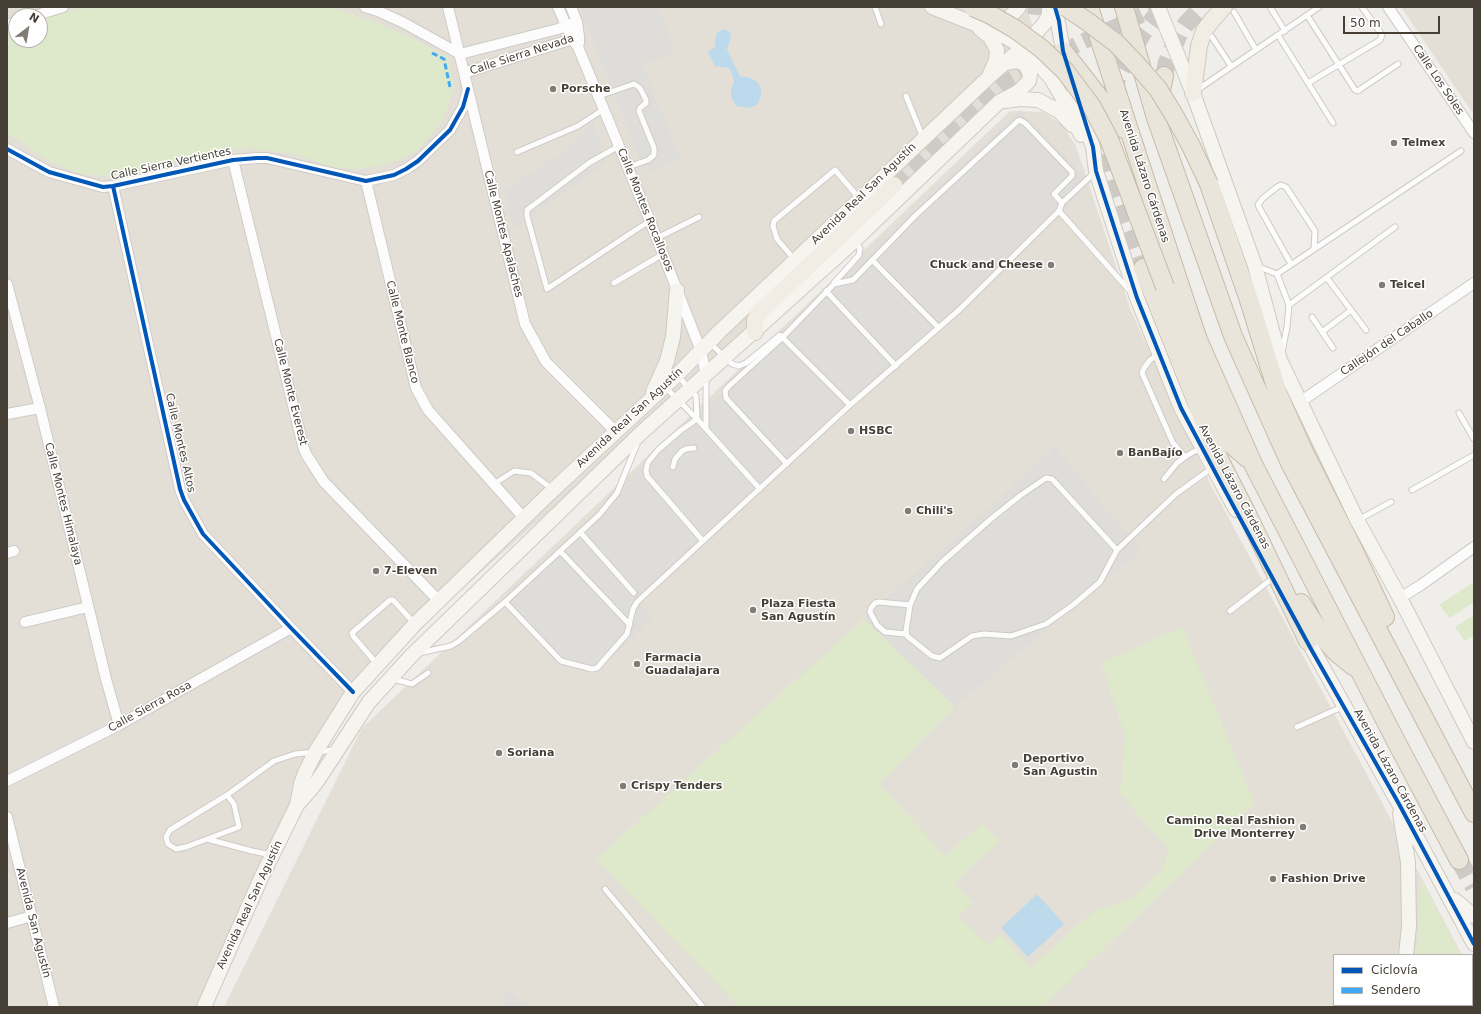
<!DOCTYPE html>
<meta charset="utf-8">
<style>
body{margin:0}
#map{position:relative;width:1481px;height:1014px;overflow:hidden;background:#f0eeea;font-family:"DejaVu Sans",sans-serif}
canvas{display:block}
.frame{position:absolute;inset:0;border:8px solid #453f36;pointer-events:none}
.legend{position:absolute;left:1333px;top:954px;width:140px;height:52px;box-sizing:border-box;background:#fff;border:1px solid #b5b2af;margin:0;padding:5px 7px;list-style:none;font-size:12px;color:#453f36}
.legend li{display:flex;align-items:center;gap:8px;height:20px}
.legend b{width:20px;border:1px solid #b5b2af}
.north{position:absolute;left:8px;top:8px;width:40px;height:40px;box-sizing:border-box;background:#fff;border:1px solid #b5b2af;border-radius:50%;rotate:31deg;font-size:11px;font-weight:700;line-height:16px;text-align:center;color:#453f36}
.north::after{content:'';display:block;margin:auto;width:14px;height:18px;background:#817c75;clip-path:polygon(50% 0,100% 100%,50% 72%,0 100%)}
.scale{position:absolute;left:1343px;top:16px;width:97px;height:18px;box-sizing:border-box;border:2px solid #453f36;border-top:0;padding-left:5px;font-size:12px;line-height:14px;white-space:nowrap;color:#453f36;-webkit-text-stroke:3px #fff;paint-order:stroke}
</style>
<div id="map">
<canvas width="1481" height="1014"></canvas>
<div class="frame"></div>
<ul class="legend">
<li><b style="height:5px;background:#0057b8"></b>Ciclovía</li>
<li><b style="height:5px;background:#3fa9f5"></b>Sendero</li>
</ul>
<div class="north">N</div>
<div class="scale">50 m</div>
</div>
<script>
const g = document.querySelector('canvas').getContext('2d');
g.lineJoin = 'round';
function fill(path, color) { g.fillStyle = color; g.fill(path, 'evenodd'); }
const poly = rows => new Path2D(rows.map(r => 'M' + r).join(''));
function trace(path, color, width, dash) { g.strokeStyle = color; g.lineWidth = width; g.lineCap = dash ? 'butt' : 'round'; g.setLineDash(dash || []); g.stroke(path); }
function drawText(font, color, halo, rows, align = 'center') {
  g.font = font + ' "DejaVu Sans",sans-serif'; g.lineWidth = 3; g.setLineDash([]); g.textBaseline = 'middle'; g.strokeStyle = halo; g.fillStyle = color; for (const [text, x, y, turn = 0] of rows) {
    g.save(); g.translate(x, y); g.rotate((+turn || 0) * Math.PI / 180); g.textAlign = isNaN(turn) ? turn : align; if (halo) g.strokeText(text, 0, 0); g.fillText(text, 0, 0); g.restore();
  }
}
fill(poly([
 [7,7,1027,7,1043,67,361,680,205,1007,7,1007],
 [16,16,40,16,40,40,16,40],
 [1401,7,1474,7,1474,115],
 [1010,111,1044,112,1062,125,1076,146,1131,311,1212,487,1377,793,1462,955,1334,955,1334,1005,1472,1005,1472,974,1474,978,1474,1007,224,1007,362,728]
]), '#e3dfd7');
fill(poly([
 [106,7,328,7,370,20,418,41,448,58,454,87,443,120,418,150,394,162,361,169,331,167,298,155,251,148,197,155,140,172,116,177,81,174,54,164,7,134,7,33,16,28,16,40,40,40,40,20,73,10],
 [1474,582,1474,602,1450,618,1439,605],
 [1474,615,1474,635,1465,641,1455,627],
 [864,619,955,706,880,784,945,856,982,824,999,842,955,882,973,903,958,917,989,945,1001,934,1031,967,1094,911,1134,897,1163,868,1169,850,1120,794,1125,736,1101,663,1182,627,1255,803,1043,1007,739,1007,596,859],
 [1421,879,1461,955,1415,955,1418,935]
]), '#dee9cb');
fill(poly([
 [580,7,658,7,675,52,643,65,680,159,645,173],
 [1020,110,1090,183,944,324,638,602,652,619,598,671,561,663,500,603],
 [593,123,606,163,513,229,505,191,574,144],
 [1056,447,1140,551,955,706,864,619],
 [508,988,527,1007,501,1007]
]), '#dfddda');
fill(poly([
 [724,29,728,31,731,34,730,40,727,49,740,77,748,77,754,80,759,84,761,89,761,96,757,105,749,108,736,106,731,97,731,89,734,82,732,74,729,68,715,66,708,52,715,47,716,35,719,31],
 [1037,894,1064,924,1028,957,1001,928]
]), '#bcdaeb');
trace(poly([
 [1028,7,1049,9,1061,8]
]), '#cecbc6', 14, [14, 7]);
trace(poly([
 [894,185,949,132,1004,83,1082,42,1159,7]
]), '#cecbc6', 16, [16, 8]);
trace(poly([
 [1164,76,1167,62,1179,34,1186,24,1202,7],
 [1111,94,1120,72,1143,33,1162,7],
 [1104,127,1103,148,1105,160,1112,185,1143,268],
 [1459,860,1474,887]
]), '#cecbc6', 18, [18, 9]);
const lane = poly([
 [875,7,881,24],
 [1270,7,1285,31],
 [1234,12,1256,50],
 [1307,15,1355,90,1358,91,1362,88,1398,64],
 [1278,35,1333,123],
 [1212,37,1231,66],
 [1308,83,1380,40,1382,35,1362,7],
 [1197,90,1319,7],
 [599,96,634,84,640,88,646,100,646,103,640,108,639,111,654,148,654,155,648,160,628,167],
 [906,96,923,138],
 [619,146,589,163,527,210,527,216,547,289,634,231,650,221],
 [517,152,578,126,604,109],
 [1059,211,1129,290],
 [657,238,699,217],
 [794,259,777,239,773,226,774,221,835,170,859,198],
 [872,260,938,327],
 [1291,264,1259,207,1258,205,1262,199,1277,187,1281,185,1286,187,1315,231,1314,249],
 [1259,267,1277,274,1289,305,1287,327,1282,352],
 [1277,274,1461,151],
 [1327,278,1366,330],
 [614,283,663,254],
 [834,283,859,255,860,248,855,243],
 [826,291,896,366],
 [1289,305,1395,227],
 [1312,317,1333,348],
 [1322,332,1351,310],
 [710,343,732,364,739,366,746,363,780,335,850,405],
 [1159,354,1150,360,1144,368,1142,373,1173,443,1185,457,1193,452,1202,449],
 [678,376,696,396,697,419,760,489],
 [665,387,697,419,680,431,658,450,648,462,646,470,647,476,703,541],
 [1459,413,1474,439],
 [706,428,706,377],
 [787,464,726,398,725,391,728,387,783,337,834,284,853,280,916,215,1019,120,1025,123,1072,172,1072,176,1054,194,1062,203],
 [673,467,675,459,682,451,686,449,694,448],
 [1164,479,1177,463,1185,457],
 [494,484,514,471,531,473,552,489],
 [1412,490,1474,455],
 [1358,520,1391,502],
 [580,532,634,593],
 [1117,550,1052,479,1046,478,1021,495,992,518,942,562,917,589,910,605,906,631,907,636,932,656,940,658,972,636,984,634,1011,636,1046,624,1073,605,1100,582,1117,550,1176,494,1212,468],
 [560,551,630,625],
 [505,602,561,661,592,669,597,668,627,634,633,609,637,602,850,405,959,310,1059,211,1062,203,1095,172],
 [1230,611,1273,578],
 [906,634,885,632,877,625,870,612,871,608,875,603,879,602,910,605],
 [419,653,451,646,459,641,505,602,599,515,617,493,637,444],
 [377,664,353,636,352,633,390,600,393,600,414,623],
 [393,679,412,684,428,673],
 [1297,727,1344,706],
 [227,795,234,804,239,827,186,847,176,849,168,844,166,837,170,830,227,795,274,761,295,754,334,750],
 [207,839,252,851,272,855],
 [605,889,703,1007]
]);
const street = poly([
 [365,7,378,11,404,23,460,54,558,29,577,22],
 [448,7,525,324,546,362,615,431],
 [558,7,572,39,578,47,650,221,701,351,706,375],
 [571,7,577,22,579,37,579,43],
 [1388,7,1474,133],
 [34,16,63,7],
 [7,25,16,22],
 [464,73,579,37],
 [7,149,49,172,103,187,113,186,233,160,257,158,267,158,366,181,394,175,406,169,418,161,450,130,463,107,468,89],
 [233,160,303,446,306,454,324,482,439,601],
 [366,181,416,388,428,410,524,518],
 [113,186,180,489,184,500,203,534,291,628,353,692],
 [7,284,40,408,106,679,119,725],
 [1300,402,1474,283],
 [7,414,40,408],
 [7,553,14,551],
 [1400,598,1421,585,1474,547],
 [25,622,88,607],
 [7,781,119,725,291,628],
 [7,817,54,1007],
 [7,923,32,916]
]);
const secondary = poly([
 [932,7,1000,34,1023,47,1051,78,1070,111,1081,135],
 [1055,7,1065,60],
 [1158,7,1193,93,1255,266,1280,360,1357,520,1400,598,1474,742],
 [993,23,1002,22,1010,17,1019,7],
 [980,29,990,37,997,50,996,60,990,74],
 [1073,87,1093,147,1096,171,1137,298,1181,408,1236,510],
 [1005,101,1020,99,1038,100,1059,111,1072,125],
 [653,392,667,361,673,337,677,290],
 [1303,632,1399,804,1474,944],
 [297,805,301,784,305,773,316,751,353,692,415,624,553,490,677,375,720,331,860,199,990,76,1023,47,1044,24,1049,15,1049,7],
 [1400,814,1408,862,1409,926,1406,955],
 [1455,900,1474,916],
 [1472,988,1474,986],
 [204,1007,261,878,297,805,311,789,318,780,369,702,412,655,641,433,853,242,999,102,1018,92,1029,81,1030,74,1025,64,1017,61,1005,63],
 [1392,1007,1393,1005],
 [1451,1007,1453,1005]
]);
const primary = poly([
 [1193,93,1199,46,1204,31,1212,20,1224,7],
 [755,332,755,320,760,312,894,185]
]);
const highway = poly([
 [1089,7,1179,283,1198,340,1253,464,1398,745,1459,860],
 [1124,7,1156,118,1233,336,1290,463,1474,813],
 [1063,51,1124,129],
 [1158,105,1164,76],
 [1209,184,1250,303,1278,394,1302,448,1353,549,1385,617],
 [1143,268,1220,461,1250,520,1308,641],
 [1165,287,1187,347,1217,421,1227,440,1247,458],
 [1301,603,1326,641,1336,652,1353,666]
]);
trace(lane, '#cecbc7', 7);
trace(street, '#cecbc7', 12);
trace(secondary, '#cecac1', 16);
trace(primary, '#d1c9b8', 18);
trace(highway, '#c6baa6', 20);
trace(lane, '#fdfcfc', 5);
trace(street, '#fdfcfc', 10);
trace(secondary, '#f6f4ef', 14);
trace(primary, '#f1ece4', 16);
trace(highway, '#eae5da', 18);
const highwayBridge = poly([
 [973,7,989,14,1015,29,1042,49,1065,71,1092,107,1109,139,1165,287],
 [1066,7,1088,22,1116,43,1138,66,1158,89,1174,115,1191,146,1209,184]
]);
trace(highwayBridge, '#c6baa6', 20, []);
trace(highwayBridge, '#eae5da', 18);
trace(poly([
 [432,53,444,59,450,87]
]), '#3fa9f5', 3, [6, 3]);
trace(poly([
 [1055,7,1059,21,1063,51,1093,147,1096,171,1137,298,1181,408,1222,485,1311,649,1399,804,1474,944],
 [7,149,49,172,103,187,113,186,233,160,257,158,267,158,366,181,394,175,406,169,418,161,450,130,463,107,468,89],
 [113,186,180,489,184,500,203,534,291,628,353,692]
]), '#0057b8', 4);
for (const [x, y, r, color] of [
 [553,89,4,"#817c75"],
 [1394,143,4,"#817c75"],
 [1051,265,4,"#817c75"],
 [1382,285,4,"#817c75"],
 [851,431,4,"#817c75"],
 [1120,453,4,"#817c75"],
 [908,511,4,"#817c75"],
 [376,571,4,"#817c75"],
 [753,610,4,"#817c75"],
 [637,664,4,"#817c75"],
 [499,753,4,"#817c75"],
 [1015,765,4,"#817c75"],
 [623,786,4,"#817c75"],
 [1303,827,4,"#817c75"],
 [1273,879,4,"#817c75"]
]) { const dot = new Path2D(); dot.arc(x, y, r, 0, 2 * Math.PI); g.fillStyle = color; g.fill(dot); trace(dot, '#fff', 1.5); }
drawText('11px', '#453f36', '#fff', [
 ["Calle Sierra Nevada",522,55,-18],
 ["Calle Los Soles",1438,80,56],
 ["Calle Sierra Vertientes",171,164,-12],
 ["Avenida Lázaro Cárdenas",1144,176,72],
 ["Avenida Real San Agustín",864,194,-44],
 ["Calle Montes Rocallosos",645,210,68],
 ["Calle Montes Apalaches",503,234,76],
 ["Calle Monte Blanco",402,332,76],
 ["Callejón del Caballo",1387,343,-34],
 ["Calle Monte Everest",290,392,76],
 ["Avenida Real San Agustín",630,418,-43],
 ["Calle Montes Altos",180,443,77],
 ["Avenida Lázaro Cárdenas",1234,487,62],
 ["Calle Montes Himalaya",63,504,76],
 ["Calle Sierra Rosa",150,707,-29],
 ["Avenida Lázaro Cárdenas",1390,771,61],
 ["Avenida Real San Agustín",250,905,-65],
 ["Avenida San Agustín",33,923,76]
]);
drawText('bold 11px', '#453f36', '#fff', [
 ["Porsche",561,89],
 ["Telmex",1402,143],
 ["Chuck and Cheese",1043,265,"right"],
 ["Telcel",1390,285],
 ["HSBC",859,431],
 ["BanBajío",1128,453],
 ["Chili's",916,511],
 ["7-Eleven",384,571],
 ["Plaza Fiesta",761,604],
 ["San Agustín",761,617],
 ["Farmacia",645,658],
 ["Guadalajara",645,671],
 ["Soriana",507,753],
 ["Deportivo",1023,759],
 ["San Agustin",1023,772],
 ["Crispy Tenders",631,786],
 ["Camino Real Fashion",1295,821,"right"],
 ["Drive Monterrey",1295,834,"right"],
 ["Fashion Drive",1281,879]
], 'left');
</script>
